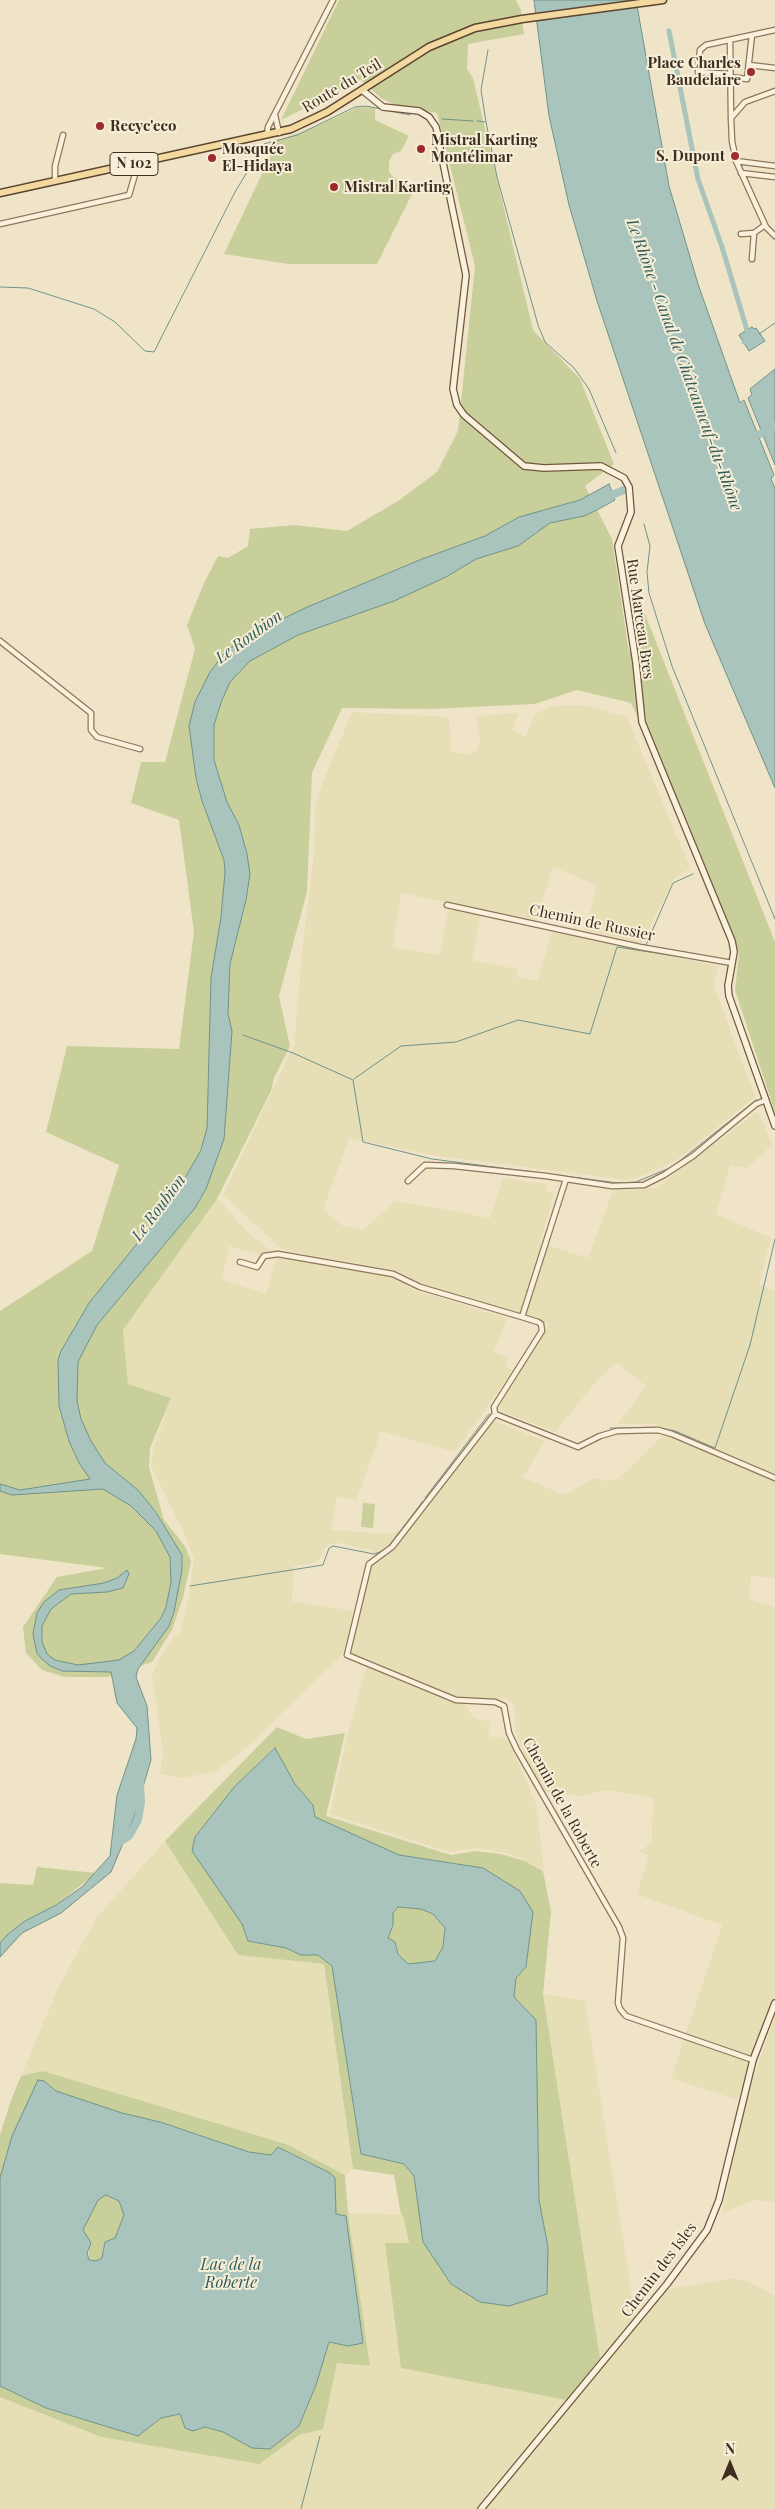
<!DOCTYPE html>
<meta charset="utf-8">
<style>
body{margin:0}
#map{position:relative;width:775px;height:2509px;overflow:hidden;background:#f0e4c8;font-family:"Playfair Display",serif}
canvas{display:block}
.north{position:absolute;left:705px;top:2439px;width:50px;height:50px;-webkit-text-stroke:4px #f7eed8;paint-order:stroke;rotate:0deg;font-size:14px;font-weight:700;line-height:20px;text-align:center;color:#3d2e20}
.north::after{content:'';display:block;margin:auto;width:18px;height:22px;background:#3d2e20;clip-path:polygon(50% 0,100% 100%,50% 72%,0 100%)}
</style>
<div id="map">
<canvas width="775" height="2509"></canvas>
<div class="north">N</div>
</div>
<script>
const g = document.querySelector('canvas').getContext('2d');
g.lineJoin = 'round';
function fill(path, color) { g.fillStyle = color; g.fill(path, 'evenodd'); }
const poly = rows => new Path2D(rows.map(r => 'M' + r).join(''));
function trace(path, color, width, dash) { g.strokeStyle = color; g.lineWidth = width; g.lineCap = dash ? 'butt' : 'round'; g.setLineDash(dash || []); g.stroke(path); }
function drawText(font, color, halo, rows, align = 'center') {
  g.font = font + ' "Playfair Display",serif'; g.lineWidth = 4; g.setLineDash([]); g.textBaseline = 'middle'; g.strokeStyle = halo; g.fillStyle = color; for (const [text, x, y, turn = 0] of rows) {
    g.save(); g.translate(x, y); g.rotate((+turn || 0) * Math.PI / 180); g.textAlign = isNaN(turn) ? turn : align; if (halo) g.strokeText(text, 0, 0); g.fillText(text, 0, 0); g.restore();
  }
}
fill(poly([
 [584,705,627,717,690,868,674,879,642,943,585,930,597,885,553,867,536,920,401,893,393,947,440,955,448,910,480,915,472,961,518,969,517,977,537,981,552,932,718,966,714,986,755,1097,678,1159,648,1174,626,1180,431,1155,349,1138,323,1210,343,1226,364,1230,395,1201,490,1218,503,1178,547,1184,546,1191,554,1194,540,1243,588,1258,613,1190,656,1188,758,1111,772,1145,748,1168,730,1165,716,1214,771,1238,759,1285,775,1291,775,1578,751,1576,749,1599,775,1607,775,1992,738,2100,671,2078,722,1925,637,1894,649,1855,636,1851,645,1848,652,1840,653,1798,607,1790,579,1796,543,1792,525,1757,516,1732,514,1704,507,1699,460,1698,474,1718,490,1722,488,1736,508,1739,536,1804,544,1869,510,1854,478,1848,449,1852,330,1814,348,1732,368,1662,353,1655,350,1650,374,1557,373,1551,340,1543,328,1544,317,1562,294,1566,292,1601,354,1611,343,1654,248,1746,215,1772,181,1778,160,1774,163,1753,152,1674,166,1647,180,1631,188,1602,194,1558,186,1537,151,1466,153,1449,171,1398,128,1384,123,1330,217,1199,253,1237,270,1250,260,1255,229,1246,222,1280,266,1294,277,1257,393,1277,413,1290,507,1318,494,1352,509,1358,505,1366,513,1370,455,1452,381,1431,356,1501,337,1496,331,1530,388,1534,408,1530,494,1421,545,1441,523,1477,564,1495,595,1478,606,1481,618,1479,662,1436,656,1424,618,1424,646,1386,617,1363,600,1377,555,1432,497,1410,549,1324,423,1284,395,1270,283,1250,223,1195,294,1045,303,944,314,853,315,809,321,787,352,712,449,717,451,752,468,755,477,750,480,740,476,716,518,713,512,730,526,737,534,715,551,706],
 [165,1841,238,1955,324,1964,353,2169,345,2175,286,2144,43,2071,21,2076,59,1986,97,1917],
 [543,1994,585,2001,635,2315,655,2291,733,2278,749,2282,775,2296,775,2509,0,2509,0,2397,101,2437,259,2463,299,2435,323,2429,337,2363,370,2366,348,2213,403,2215,409,2243,385,2244,600,2358],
 [775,2015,775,2202,754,2200,722,2213,745,2104]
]), '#e6deb5');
fill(poly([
 [339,0,516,0,521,10,524,34,468,44,467,69,473,78,533,330,580,379,614,464,585,486,612,539,629,653,641,604,775,942,775,1112,735,990,739,953,681,806,631,703,577,690,535,704,431,709,342,708,312,773,307,892,279,996,290,1046,274,1078,271,1091,217,1199,123,1330,128,1384,171,1398,150,1448,149,1467,164,1520,185,1546,191,1561,183,1598,172,1630,152,1662,107,1677,65,1677,42,1670,26,1653,23,1627,57,1577,107,1568,0,1554,0,1311,92,1251,119,1165,46,1132,67,1046,179,1049,194,932,179,820,131,803,141,762,165,762,195,649,187,625,204,583,218,556,228,558,248,546,250,529,295,525,347,531,398,501,437,472,458,431,475,266,437,113,398,106,381,98,361,80,281,120],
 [366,107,375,108,375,120,409,136,401,151,393,154,389,162,389,171,393,177,415,188,377,264,288,264,224,254,278,140,306,131,356,108],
 [363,1503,375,1504,373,1528,361,1527],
 [277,1727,306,1739,345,1733,326,1816,451,1855,476,1851,501,1854,525,1861,543,1871,551,1912,543,1994,600,2358,567,2400,401,2368,385,2243,409,2243,403,2215,401,2215,394,2175,353,2169,324,1964,238,1955,165,1841],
 [274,1748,295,1784,313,1805,315,1817,399,1855,483,1868,526,1967,516,1978,514,1997,536,2020,539,2200,548,2247,423,2242,414,2176,404,2164,361,2154,332,1966,318,1955,301,1955,286,1948,248,1941,242,1924,195,1837,235,1786],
 [37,1867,96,1873,56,1905,14,1929,0,1943,0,1883,33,1885],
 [398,1907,421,1909,433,1914,445,1928,443,1947,435,1961,408,1964,398,1953,395,1942,388,1938,393,1925,393,1913],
 [43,2071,286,2144,345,2175,348,2213,370,2366,337,2363,323,2429,299,2435,259,2464,101,2437,0,2397,0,2386,46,2408,138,2436,161,2418,180,2414,185,2428,192,2431,205,2427,223,2432,252,2448,299,2426,316,2385,329,2342,348,2346,346,2217,336,2215,335,2178,330,2173,279,2147,271,2155,249,2152,160,2122,122,2113,56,2091,44,2081,0,2178,0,2135,11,2100,21,2076],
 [106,2195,120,2201,124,2215,115,2238,105,2242,102,2258,96,2261,89,2260,88,2240,83,2230,98,2200]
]), '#c9cf9b');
const water = poly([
 [534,0,636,0,669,186,698,284,740,403,744,400,774,475,771,479,775,488,775,788,705,624,597,301,569,205,549,116,534,0],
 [752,327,754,329,756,328,765,341,749,351,739,335,752,327],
 [775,369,775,465,748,398,752,395,750,389,775,369],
 [609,484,615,500,597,510,584,516,550,523,518,546,476,559,446,577,394,601,298,635,250,661,230,682,222,700,214,725,214,760,227,802,239,825,247,854,250,874,246,900,230,964,228,1014,232,1031,224,1139,206,1189,195,1208,97,1325,78,1362,77,1401,81,1419,91,1441,105,1463,139,1491,155,1511,182,1555,182,1570,174,1612,169,1626,138,1669,136,1677,147,1706,151,1760,134,1817,111,1872,61,1913,22,1933,0,1957,0,1943,7,1935,25,1921,56,1905,82,1887,110,1856,117,1795,136,1739,137,1728,117,1703,111,1672,62,1671,50,1666,41,1658,37,1653,33,1634,37,1613,44,1602,59,1590,104,1583,117,1578,127,1570,129,1574,123,1588,107,1592,71,1594,51,1609,42,1626,42,1642,47,1654,55,1660,78,1665,119,1660,134,1651,161,1618,166,1607,171,1582,170,1557,156,1531,131,1506,103,1489,12,1495,0,1491,0,1484,20,1490,90,1479,79,1463,69,1441,59,1406,58,1360,61,1351,89,1303,157,1219,185,1178,201,1150,207,1128,211,978,221,917,225,872,224,860,202,801,196,778,189,726,195,702,210,672,220,659,228,650,252,634,305,608,422,559,485,536,519,517,580,500,609,484],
 [275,1748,295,1784,313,1805,315,1817,399,1855,483,1868,520,1891,533,1912,526,1967,516,1978,514,1997,536,2020,539,2200,548,2247,547,2294,509,2306,480,2302,451,2284,423,2242,414,2176,404,2164,361,2154,332,1966,318,1955,301,1955,286,1948,248,1941,242,1924,192,1851,195,1837,235,1786,275,1748],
 [398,1907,421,1909,433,1914,445,1928,443,1947,435,1961,408,1964,398,1954,395,1942,388,1938,393,1925,393,1913,398,1907],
 [38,2080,44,2081,56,2091,122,2113,160,2122,249,2152,271,2155,278,2147,330,2173,335,2178,336,2214,346,2216,363,2343,348,2346,329,2342,316,2385,299,2426,270,2449,252,2448,223,2432,205,2427,193,2431,185,2428,180,2414,161,2418,138,2436,46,2408,0,2386,0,2178,12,2136,38,2080],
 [106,2195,119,2201,124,2215,115,2238,105,2242,102,2258,96,2261,89,2260,87,2253,91,2243,83,2230,98,2200,106,2195]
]);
fill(water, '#a9c4bc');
trace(water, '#6f938a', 1);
trace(poly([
 [488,50,481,90,486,122,497,177,538,325,545,342,574,368,589,389,616,453],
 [442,119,473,121],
 [477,121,485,122],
 [0,287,28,288,94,309,115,322,145,351,154,352,235,192,264,144,297,135,355,107,366,106,410,115],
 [759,334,775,323],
 [644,524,650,546,647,572,649,593,672,666,775,919],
 [646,945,673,883,693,874],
 [243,1035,293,1053,353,1080,363,1142,432,1159,618,1183,636,1182,672,1167,756,1100],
 [354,1079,401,1046,456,1042,518,1020,590,1034,617,947,709,961],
 [497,1412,553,1434],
 [610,1428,657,1428],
 [661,1428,675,1431,715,1448,750,1345,775,1239],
 [714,1449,731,1457],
 [425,1498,489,1414],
 [388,1547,423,1501],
 [190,1586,323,1565,329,1548,333,1546,374,1554,383,1551],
 [301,2509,320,2436]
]), '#6f938a', 1);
trace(poly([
 [669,31,698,179,722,247,747,330,752,339,744,342]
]), '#a9c4bc', 5);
trace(poly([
 [750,439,775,426],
 [604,498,624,490],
 [118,1843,129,1836,138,1820,141,1802,140,1784]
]), '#a9c4bc', 8);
const street = poly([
 [730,40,731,118],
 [749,65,775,68],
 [729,74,698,72,700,50,706,45,775,30],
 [730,77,747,79,752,35],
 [775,91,745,102,731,118,732,141,736,161,766,227,775,236],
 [275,115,279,133],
 [267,135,268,127,333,0],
 [736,161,775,166],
 [741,173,775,177],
 [55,181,55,166,63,135],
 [0,224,129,195,138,164],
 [741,234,754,233,765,225],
 [752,259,754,233],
 [0,641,91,713,91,730,97,737,140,749],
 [447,905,640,947,732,963],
 [566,1179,522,1317,538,1322,541,1324,542,1331,494,1407,495,1414,578,1447,600,1436,617,1431,658,1430,672,1434,775,1478],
 [408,1181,425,1165,454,1166,546,1176,612,1186,644,1185,664,1175,693,1156,756,1104,766,1100],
 [240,1262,257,1267,264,1256,278,1254,393,1274,420,1287,522,1317],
 [495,1414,392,1547,369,1564,347,1655,456,1700,495,1702,504,1706,509,1733,517,1750,619,1927,623,1938,618,2003,620,2009,626,2016,753,2060]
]);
const secondary = poly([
 [362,90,383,107,419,111,429,117,436,127,438,136,437,143,440,148,466,275,453,389,457,405,464,415,524,466,544,468,601,466,624,478,629,487,631,512,618,546,636,663,642,722,732,941,734,952,728,986,729,996,775,1126],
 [481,2509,667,2284,707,2230,719,2200,753,2060,775,2003]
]);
const primary = poly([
 [0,193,291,129,327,112,429,47,475,28,522,19,663,0]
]);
trace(street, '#8d765c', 7);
trace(secondary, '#6f573f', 8);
trace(primary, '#5b4430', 9);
trace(street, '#faf1dc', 4.5);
trace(secondary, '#faf1dc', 5.5);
trace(primary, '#f3d9a0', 6);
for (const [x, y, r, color] of [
 [751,72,5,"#9e2a2b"],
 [100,126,5,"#9e2a2b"],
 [421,149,5,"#9e2a2b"],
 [735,156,5,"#9e2a2b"],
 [212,158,5,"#9e2a2b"],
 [334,187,5,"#9e2a2b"]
]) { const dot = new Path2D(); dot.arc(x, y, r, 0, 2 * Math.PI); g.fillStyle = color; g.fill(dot); trace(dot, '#f7eed8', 2); }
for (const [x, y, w] of [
 [134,164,48]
]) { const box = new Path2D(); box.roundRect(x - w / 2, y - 11.5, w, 23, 4); g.fillStyle = '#f7eed8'; g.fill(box); trace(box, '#3d2e20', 1); }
drawText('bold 14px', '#3d2e20', null, [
 ["N 102",134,164]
]);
drawText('bold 15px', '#3d2e20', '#f7eed8', [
 ["Place Charles",741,63,"right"],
 ["Baudelaire",741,80,"right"],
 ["Recyc'eco",110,126],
 ["Mistral Karting",431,140],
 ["Montélimar",431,157],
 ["Mosquée",222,149],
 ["El-Hidaya",222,166],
 ["S. Dupont",725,156,"right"],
 ["Mistral Karting",344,187]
], 'left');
drawText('15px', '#3d2e20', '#f7eed8', [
 ["Route du Teil",342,86,-31],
 ["Rue Marceau Bres",640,619,82],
 ["Chemin de Russier",592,923,12],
 ["Chemin de la Roberte",562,1803,61],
 ["Chemin des Isles",659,2270,-53]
]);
drawText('italic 16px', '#2f5d5a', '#f7eed8', [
 ["Le Rhône - Canal de Châteauneuf-du-Rhône",684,365,70],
 ["Le Roubion",249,637,-36],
 ["Le Roubion",159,1208,-53],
 ["Lac de la",231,2265],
 ["Roberte",231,2283]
]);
</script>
